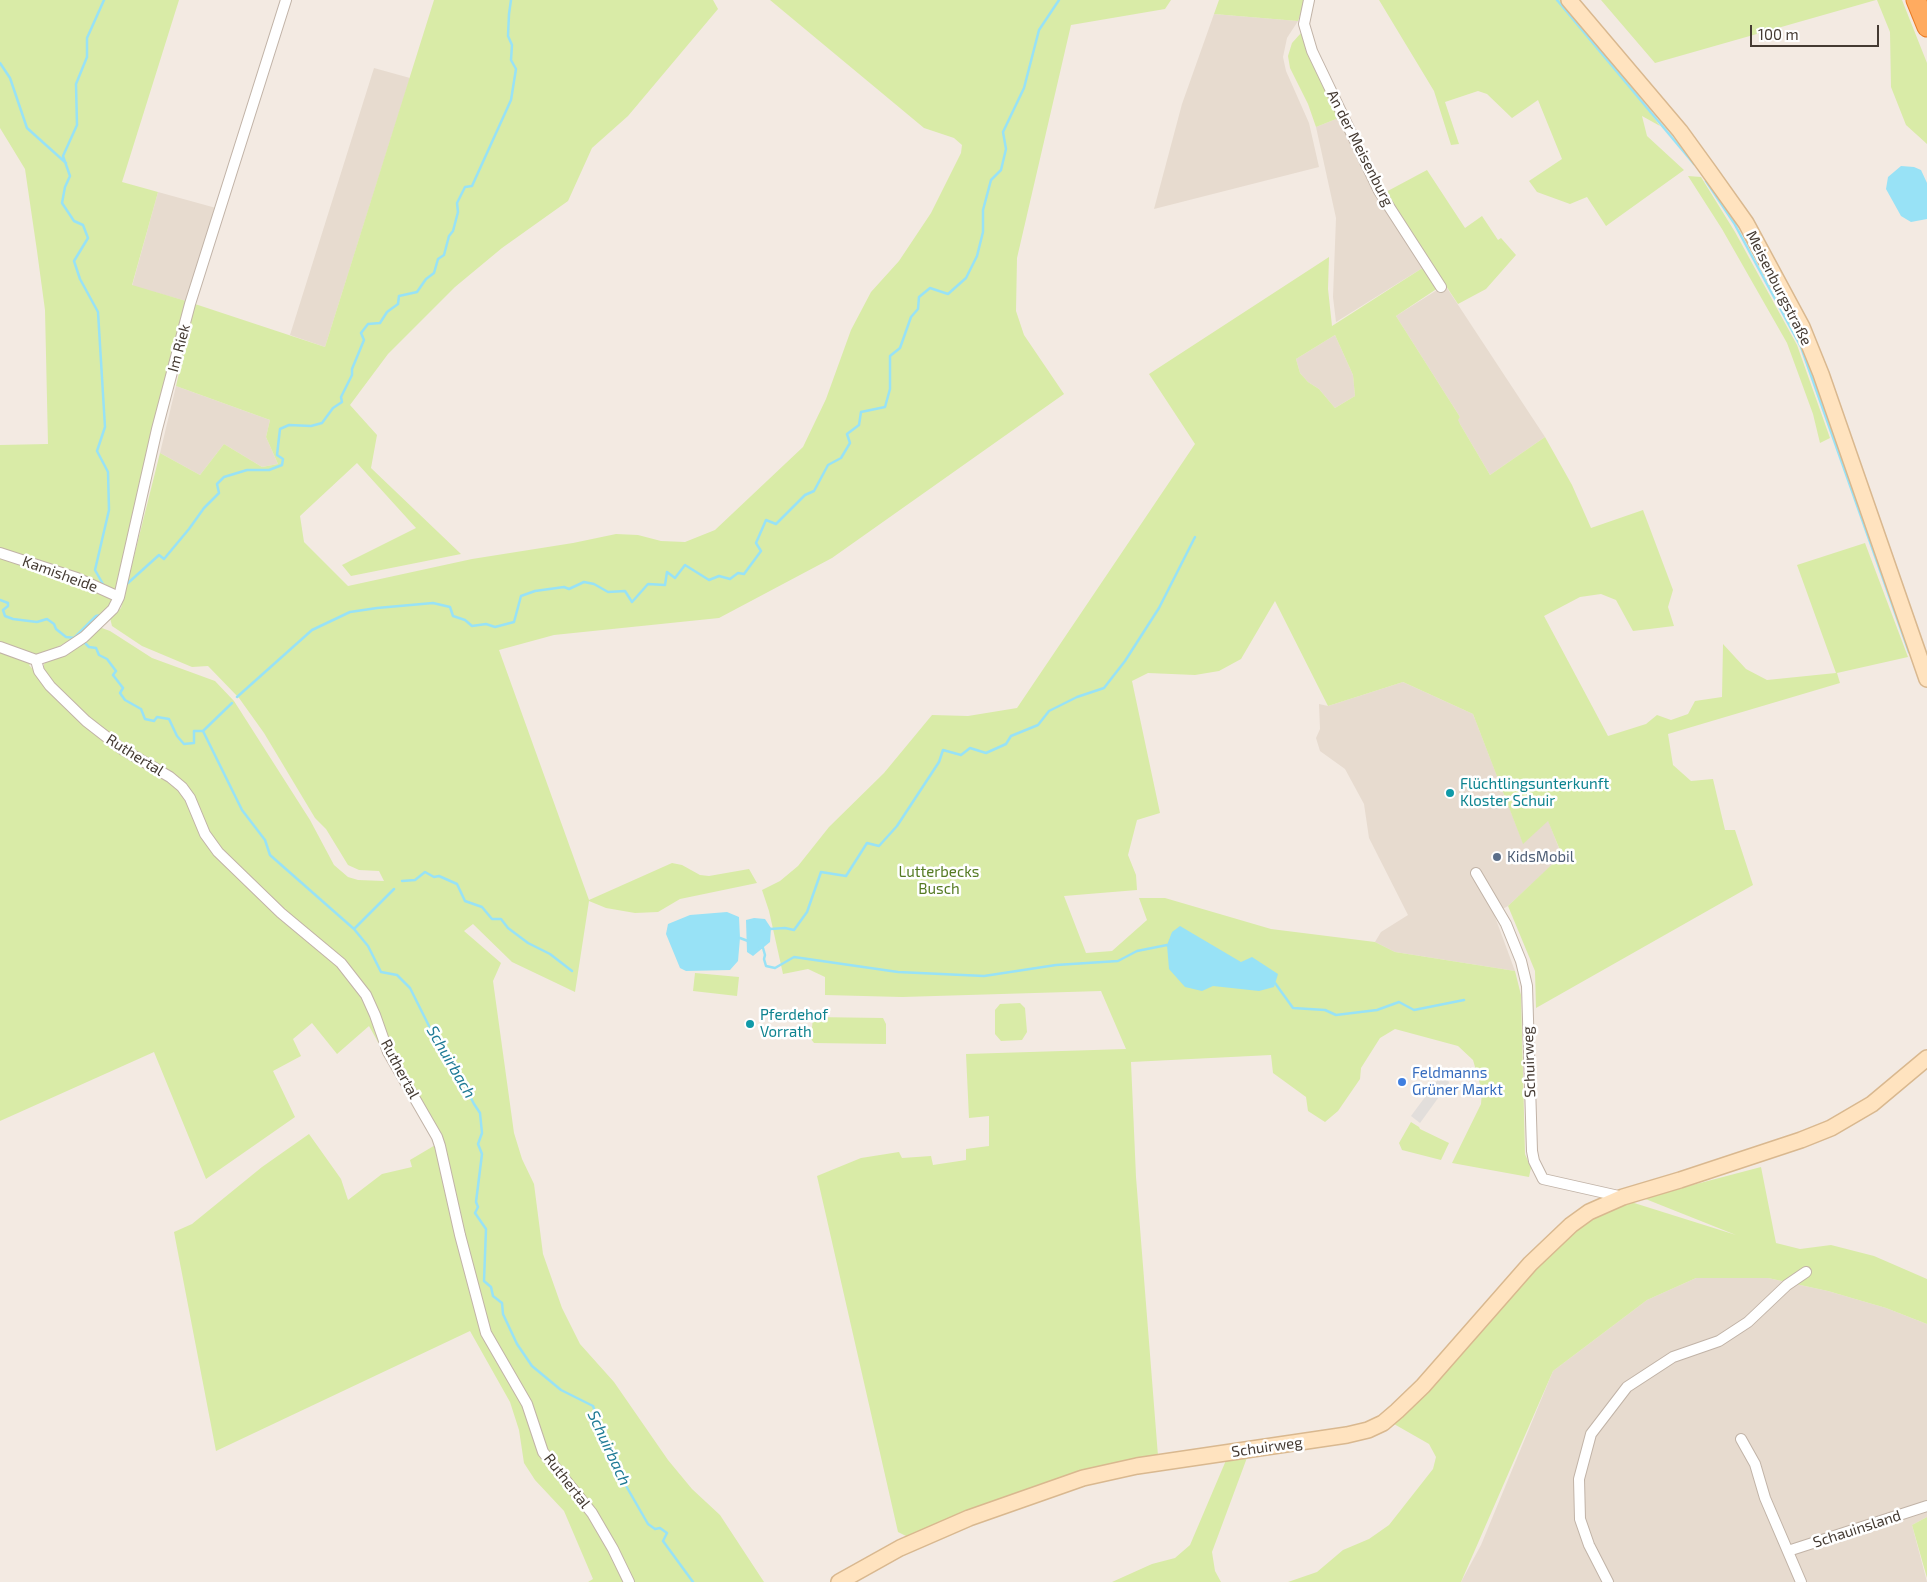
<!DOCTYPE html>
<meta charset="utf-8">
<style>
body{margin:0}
#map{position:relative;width:1927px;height:1582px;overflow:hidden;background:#f3eae2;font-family:"Exo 2",sans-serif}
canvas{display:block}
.scale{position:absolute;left:1750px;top:25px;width:129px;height:22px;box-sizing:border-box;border:2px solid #443a32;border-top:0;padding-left:6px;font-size:15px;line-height:18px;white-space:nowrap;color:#443a32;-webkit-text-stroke:4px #fff;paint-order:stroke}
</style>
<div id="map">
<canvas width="1927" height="1582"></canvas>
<div class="scale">100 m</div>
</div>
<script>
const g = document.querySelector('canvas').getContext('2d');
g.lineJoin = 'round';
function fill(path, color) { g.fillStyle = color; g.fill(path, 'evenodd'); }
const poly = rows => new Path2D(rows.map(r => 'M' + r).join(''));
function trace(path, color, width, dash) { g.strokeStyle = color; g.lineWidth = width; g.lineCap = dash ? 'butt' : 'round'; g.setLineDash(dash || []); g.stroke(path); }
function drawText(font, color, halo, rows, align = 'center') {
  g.font = font + ' "Exo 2",sans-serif'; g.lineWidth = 5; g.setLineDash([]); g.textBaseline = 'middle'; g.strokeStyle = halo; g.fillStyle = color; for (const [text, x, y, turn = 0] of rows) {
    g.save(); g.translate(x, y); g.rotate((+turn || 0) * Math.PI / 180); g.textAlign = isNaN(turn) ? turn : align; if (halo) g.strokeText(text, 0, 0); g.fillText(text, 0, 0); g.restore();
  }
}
fill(poly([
 [1214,14,1298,21,1287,38,1283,57,1286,71,1309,123,1319,167,1154,209,1182,104],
 [374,68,410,78,325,347,290,335],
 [1341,117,1424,267,1336,322,1333,297,1336,218,1316,127],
 [158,192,216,208,186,301,132,286],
 [1445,285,1545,437,1490,475,1460,424,1457,420,1460,417,1396,316],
 [1335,335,1353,375,1355,396,1335,408,1319,389,1308,382,1300,373,1296,359],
 [176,386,270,420,266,437,278,464,262,467,224,444,200,475,160,453],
 [1403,682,1473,714,1523,843,1548,820,1562,856,1508,906,1494,914,1515,971,1395,952,1375,942,1381,932,1408,915,1369,838,1364,804,1345,769,1320,751,1316,738,1320,729,1319,704,1328,706],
 [1696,1278,1768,1278,1828,1291,1886,1308,1927,1324,1927,1517,1912,1525,1927,1582,1461,1582,1481,1545,1553,1371,1647,1300]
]), '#e7dbcf');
fill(poly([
 [0,0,179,0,122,182,158,192,132,285,186,301,118,588,115,592,107,590,113,601,106,612,88,629,72,640,40,655,29,665,56,696,108,741,123,745,87,718,53,685,43,673,44,664,49,659,60,656,99,627,110,631,152,658,215,681,234,701,310,820,334,865,348,877,358,880,384,881,379,871,359,870,348,865,326,829,315,818,264,733,239,698,208,666,192,667,142,646,112,626,110,618,121,608,160,453,200,475,224,444,262,467,278,464,266,437,270,420,176,386,195,304,325,347,434,0,713,0,718,9,628,116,592,148,568,201,502,248,455,287,388,354,350,405,377,435,371,468,461,554,351,576,342,565,416,528,357,463,300,516,304,542,348,586,472,559,573,543,616,534,638,535,661,541,685,542,715,530,803,447,826,399,851,330,871,292,899,261,931,213,961,153,962,145,954,138,924,128,770,0,1171,0,1165,9,1071,25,1017,258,1016,311,1024,335,1064,394,832,558,719,618,554,635,499,650,589,900,672,863,682,865,700,875,709,876,749,869,757,883,680,899,658,912,635,913,606,908,589,901,575,992,512,962,473,924,464,931,501,963,493,981,514,1133,522,1159,534,1184,543,1254,562,1308,580,1344,614,1382,668,1460,692,1489,720,1515,764,1582,632,1582,619,1554,591,1507,552,1462,542,1444,526,1395,484,1323,441,1137,393,1052,368,993,345,964,323,944,289,918,239,867,215,847,207,844,214,854,235,871,285,922,319,948,338,965,360,991,370,1010,387,1058,369,1026,337,1054,312,1023,293,1039,301,1056,273,1071,295,1117,206,1179,154,1052,0,1121,0,556,49,572,50,567,0,550,0,445,48,444,45,310,37,251,25,169,0,128],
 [1219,0,1305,0,1298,21,1214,14],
 [1379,0,1562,0,1612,60,1660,126,1642,116,1647,136,1684,170,1606,226,1587,197,1570,204,1537,192,1529,181,1562,159,1538,100,1512,118,1487,94,1478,91,1445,102,1459,144,1451,145,1434,91],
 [1601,0,1876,0,1655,63],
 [1877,0,1902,0,1927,63,1927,144,1906,125,1891,87,1890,32],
 [1301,33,1341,117,1316,127,1308,104,1290,68,1288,56,1292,43],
 [1427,170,1465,228,1482,216,1498,240,1501,238,1516,255,1486,289,1458,304,1384,193],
 [1688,176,1701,177,1735,232,1797,345,1830,438,1820,443,1813,414,1787,343,1722,229],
 [1329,257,1328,289,1332,326,1424,267,1438,288,1396,316,1460,417,1458,420,1460,424,1490,475,1545,437,1572,485,1591,528,1643,510,1673,590,1668,607,1674,626,1633,631,1616,600,1601,594,1580,597,1544,616,1608,736,1646,724,1657,715,1671,720,1688,714,1695,701,1722,697,1723,644,1746,669,1767,680,1836,673,1797,565,1865,543,1908,657,1837,673,1840,683,1668,734,1673,765,1691,781,1713,779,1725,830,1735,830,1753,885,1536,1008,1535,971,1508,906,1562,855,1548,821,1523,844,1473,714,1403,682,1328,706,1275,601,1241,659,1219,671,1195,675,1148,673,1132,681,1160,813,1137,820,1128,855,1136,875,1137,890,1064,896,1086,953,1112,951,1147,920,1139,898,1165,898,1271,929,1375,942,1395,952,1515,971,1521,995,1525,1154,1531,1168,1529,1177,1452,1163,1481,1104,1482,1091,1473,1060,1458,1046,1395,1029,1380,1038,1361,1068,1360,1079,1338,1111,1325,1122,1308,1111,1306,1097,1273,1073,1271,1055,1131,1062,1136,1177,1158,1456,1098,1468,1030,1488,908,1537,898,1532,817,1176,861,1158,899,1152,902,1158,931,1156,933,1165,966,1160,966,1149,989,1146,989,1116,969,1118,966,1054,1126,1049,1101,991,902,997,825,995,825,977,808,969,783,974,769,911,762,890,780,881,798,866,829,827,884,773,932,715,968,716,1017,708,1195,444,1149,374],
 [1335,335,1353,375,1355,396,1335,408,1319,389,1308,382,1300,373,1296,359],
 [695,973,739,977,737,996,693,991],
 [1020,1003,1025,1008,1027,1032,1022,1040,1001,1041,995,1034,995,1010,1000,1004],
 [813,1017,883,1018,886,1024,886,1044,814,1043,811,1039],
 [1411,1122,1419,1127,1420,1129,1449,1143,1441,1160,1402,1150,1399,1143],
 [309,1134,341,1179,348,1200,382,1174,412,1167,410,1160,437,1144,479,1325,524,1406,533,1437,544,1458,590,1516,626,1582,588,1582,593,1579,564,1511,535,1480,524,1463,519,1430,510,1402,470,1331,216,1451,174,1232,192,1224,262,1167],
 [1761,1167,1776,1243,1800,1249,1831,1245,1874,1256,1927,1279,1927,1324,1886,1308,1828,1291,1768,1278,1696,1278,1647,1300,1553,1371,1461,1582,1288,1582,1317,1572,1343,1550,1369,1539,1389,1525,1433,1469,1436,1457,1429,1444,1394,1424,1557,1245,1590,1218,1631,1202,1736,1235,1643,1198],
 [1248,1455,1212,1552,1215,1571,1221,1582,1112,1582,1152,1564,1175,1558,1190,1545,1227,1458],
 [1927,1517,1927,1578,1912,1525]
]), '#d9eba7');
fill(poly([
 [1445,1070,1449,1083,1420,1123,1411,1116]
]), '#e2dedb');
fill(poly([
 [1901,166,1914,167,1921,170,1927,183,1927,219,1911,222,1901,216,1886,189,1888,177],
 [727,912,739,917,740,938,738,961,730,970,686,971,680,968,666,934,668,924,690,915],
 [754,918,765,919,771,928,770,942,753,956,747,952,746,920],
 [1180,926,1241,962,1252,957,1278,974,1274,987,1259,991,1213,986,1202,991,1185,987,1169,969,1167,945,1172,932]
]), '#98e2f6');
trace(poly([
 [1557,0,1694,164],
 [0,63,10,78,27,128,66,163],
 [1706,181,1734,223,1801,347,1909,652],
 [128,583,159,555,164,559,189,529,204,508,219,493,217,484,224,477,247,470,269,470,282,465,283,459,277,455,280,429,289,425,311,426,322,423,333,408,342,402,341,397,352,375,352,369,364,340,361,333,368,324,380,323,387,312,398,304,399,296,417,292,426,279,434,273,438,259,444,255,449,236,453,231,458,212,457,203,465,187,472,186,511,100,516,69,511,60,512,45,508,36,509,14,511,0],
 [104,586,95,570,109,510,108,472,97,451,105,427,98,312,80,279,74,261,88,238,83,225,74,221,62,203,65,187,70,176,63,156,77,125,76,84,87,57,87,38,104,0],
 [0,600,8,603,8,606,3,610,5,616,13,619,37,622,47,619,54,624,56,629,66,637,75,638],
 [74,638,96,616,101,615],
 [84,642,89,647,96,648,99,655,107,659,116,671,113,675,123,688,120,693,125,700,141,709,145,719,154,721,157,717,169,719,177,736,184,744,194,743,194,731,203,731,242,810,265,840,270,855,354,929,368,946,381,972,397,975,410,988,437,1042,452,1061,474,1104,480,1113,482,1133,478,1144,482,1154,476,1202,478,1207,475,1213,486,1229,484,1281,491,1287,493,1296,502,1303,503,1314,517,1344,532,1366,561,1390,593,1406,614,1465,648,1524,655,1529,660,1528,667,1533,663,1541,693,1582],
 [237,697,312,630,350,612,377,608,433,603,450,607,453,616,465,620,472,626,486,624,495,627,514,622,521,596,535,591,564,587,569,589,584,582,594,584,608,592,625,591,632,602,648,584,665,585,667,572,675,578,685,565,709,580,719,576,730,579,738,573,744,574,761,551,756,543,766,520,776,524,805,495,814,491,828,465,841,458,850,443,847,434,859,425,861,412,885,407,890,389,890,356,900,348,911,317,918,309,919,297,930,288,948,294,966,278,977,256,983,232,983,210,991,180,1001,170,1006,149,1003,132,1024,88,1039,30,1059,0],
 [203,731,232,703],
 [402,881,415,880,425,872,434,877,439,876,457,884,465,901,482,907,492,919,501,919,508,928,528,943,550,954,572,971],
 [354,929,394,889],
 [770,929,785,928,794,930,807,912,821,872,846,876,867,843,879,846,897,826,939,762,943,750,961,755,970,748,986,753,1006,744,1011,736,1038,725,1049,711,1077,697,1104,688,1125,661,1159,608,1195,537],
 [740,938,748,941],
 [760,947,763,948,765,955,764,959,766,966,775,968,794,957,898,972,984,976,1056,965,1118,961,1137,951,1167,945,1170,946],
 [1272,982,1275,983,1293,1008,1325,1010,1336,1015,1377,1010,1399,1002,1414,1010,1464,1000]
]), '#98e2f6', 2.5);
const minor = poly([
 [1309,0,1304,24,1312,51,1379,191,1441,287],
 [0,553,77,578,119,597],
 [0,647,36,660],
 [36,660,39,671,50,686,86,721,122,749,170,777,182,787,190,798,205,834,218,852,281,913,341,963,366,995,375,1015,388,1052,437,1137,440,1146,460,1235,486,1333,527,1404,543,1452,592,1513,613,1549,629,1582],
 [36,660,63,651,84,637,113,609,119,597,157,429,190,304,286,0],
 [1476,873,1506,924,1521,961,1527,986,1532,1151,1534,1161,1543,1179,1623,1197],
 [1741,1439,1755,1464,1765,1498,1801,1582],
 [1788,1551,1927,1506],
 [1608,1582,1589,1545,1580,1519,1579,1479,1591,1434,1627,1387,1673,1357,1719,1341,1748,1322,1787,1285,1806,1272]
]);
const secondary = poly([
 [1569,0,1680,131,1709,171,1746,223,1802,327,1821,374,1927,679],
 [839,1582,900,1548,969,1518,1083,1478,1137,1466,1347,1435,1368,1430,1383,1423,1397,1411,1423,1386,1530,1264,1571,1225,1589,1212,1623,1197,1680,1180,1801,1140,1831,1128,1872,1104,1927,1058]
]);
const motorway = poly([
 [1916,0,1927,27]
]);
trace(minor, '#c1b3a7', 12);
trace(secondary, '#d9b88f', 18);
trace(motorway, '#e97b25', 21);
trace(minor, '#fff', 10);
trace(secondary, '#ffe3bf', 15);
trace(motorway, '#ffab60', 19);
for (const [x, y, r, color] of [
 [1450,793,5,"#0f9aa8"],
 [1497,857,5,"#5c6f8a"],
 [750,1024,5,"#0f9aa8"],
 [1402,1082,5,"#3f7fe0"]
]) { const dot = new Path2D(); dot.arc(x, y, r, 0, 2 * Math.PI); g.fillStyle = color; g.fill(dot); trace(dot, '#fff', 2); }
drawText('15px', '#443a32', '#fff', [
 ["An der Meisenburg",1360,148,63],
 ["Meisenburgstraße",1779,288,63],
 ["Im Riek",179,348,-75],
 ["Kamisheide",60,574,20],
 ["Ruthertal",135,755,32],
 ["Schuirweg",1529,1062,-92],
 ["Ruthertal",400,1069,62],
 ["Schuirweg",1267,1447,-8],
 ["Ruthertal",567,1481,52],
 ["Schauinsland",1857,1529,-18]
]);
drawText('15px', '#0d838f', '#fff', [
 ["Flüchtlingsunterkunft",1460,784],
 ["Kloster Schuir",1460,801],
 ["Pferdehof",760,1015],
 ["Vorrath",760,1032]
], 'left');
drawText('15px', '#4e5e75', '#fff', [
 ["KidsMobil",1507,857]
], 'left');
drawText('15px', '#547a22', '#fff', [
 ["Lutterbecks",939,872],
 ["Busch",939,889]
]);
drawText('15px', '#366cbe', '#fff', [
 ["Feldmanns",1412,1073],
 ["Grüner Markt",1412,1090]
], 'left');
drawText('italic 16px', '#207b96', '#fff', [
 ["Schuirbach",451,1062,60],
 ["Schuirbach",609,1448,65]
]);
</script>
